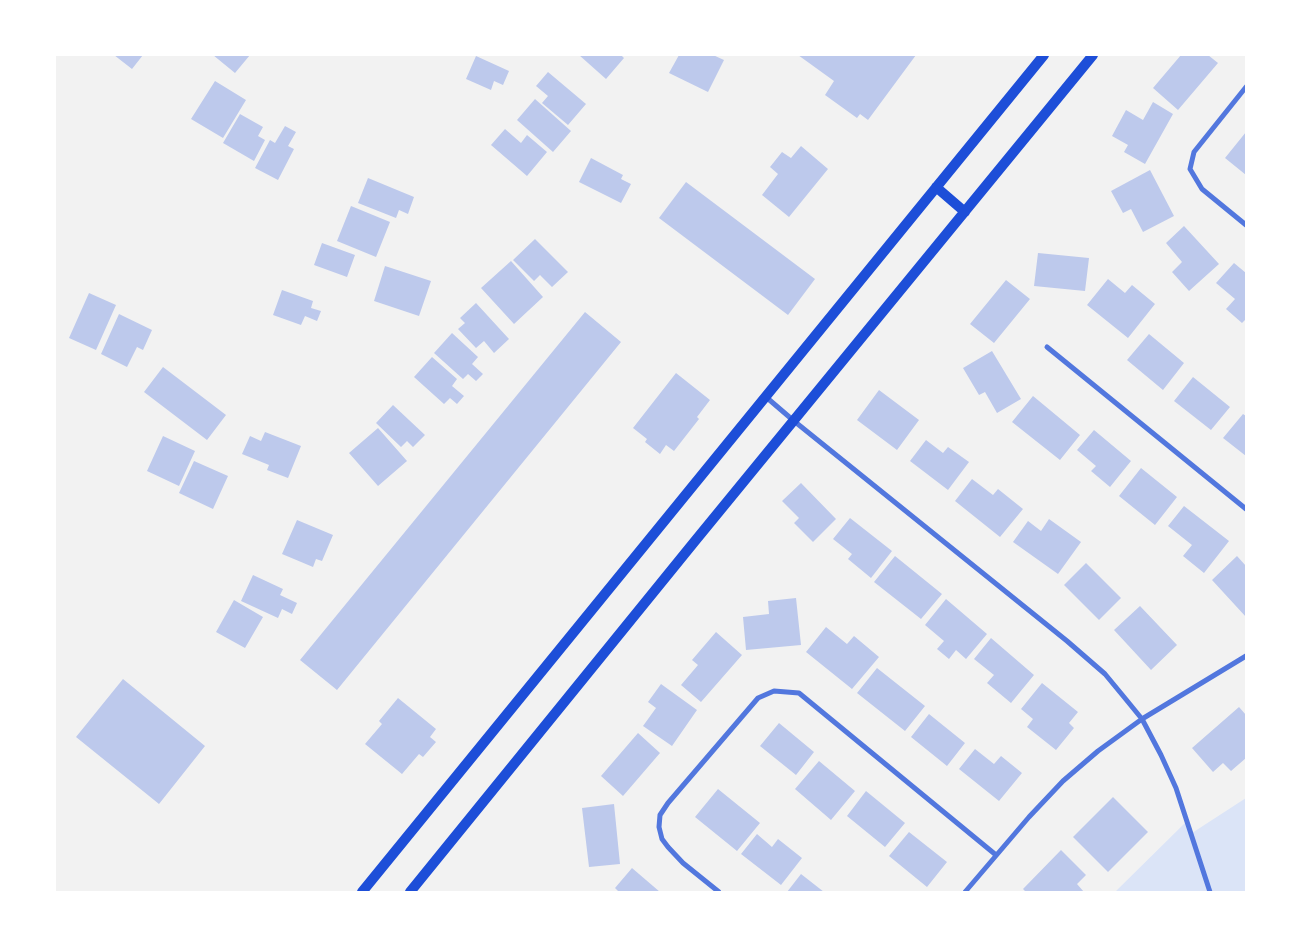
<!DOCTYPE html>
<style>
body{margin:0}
#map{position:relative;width:1301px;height:947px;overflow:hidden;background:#f2f2f2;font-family:"Fira Sans",sans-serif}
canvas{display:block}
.frame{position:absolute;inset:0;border:56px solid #fff;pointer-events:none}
</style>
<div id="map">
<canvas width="1301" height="947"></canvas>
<div class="frame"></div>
</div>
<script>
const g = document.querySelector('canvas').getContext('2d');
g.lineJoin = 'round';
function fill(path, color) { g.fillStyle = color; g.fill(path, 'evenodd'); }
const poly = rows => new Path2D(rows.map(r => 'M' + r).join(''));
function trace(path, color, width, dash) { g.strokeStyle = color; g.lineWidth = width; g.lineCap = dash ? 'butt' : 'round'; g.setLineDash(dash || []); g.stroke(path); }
fill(poly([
 [1246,798,1246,892,1115,892,1187,821,1192,833]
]), '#dbe4f7');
fill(poly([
 [114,55,143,55,132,69],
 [213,55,250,55,235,73],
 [579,55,621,55,624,58,606,79],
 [679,55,713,55,724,60,708,92,669,73],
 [798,55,916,55,868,120,860,114,857,118,825,95,834,81],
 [1181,55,1208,55,1218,63,1178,110,1153,88],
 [476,56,509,71,503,85,494,81,491,90,466,79],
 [548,72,586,104,568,125,542,103,548,96,536,86],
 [215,81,246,100,223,138,191,119],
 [535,99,571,131,553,152,517,120],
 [1153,102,1173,114,1145,164,1124,152,1128,145,1112,136,1126,110,1143,120],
 [240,114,263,127,258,136,265,140,254,161,223,143],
 [285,126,296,132,288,146,294,149,278,180,255,168,270,140,275,143],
 [505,129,521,143,527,135,547,152,527,176,491,145],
 [1246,132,1246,175,1225,158],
 [801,146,828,169,789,217,762,195,778,174,770,167,782,152,791,158],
 [591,158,623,175,621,179,631,184,621,203,579,182],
 [1150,170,1174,216,1143,232,1131,209,1123,213,1111,191],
 [368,178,414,197,408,214,399,210,396,218,358,203],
 [686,182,815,279,788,315,659,218],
 [351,206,390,222,376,257,337,241],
 [1184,226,1219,264,1189,291,1172,272,1182,262,1166,243],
 [535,239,568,272,552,287,540,275,534,281,513,260],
 [322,243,355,255,347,277,314,265],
 [1038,253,1089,258,1085,291,1034,286],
 [511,261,543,297,514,324,481,288],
 [1234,263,1246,273,1246,319,1242,323,1226,309,1235,299,1216,283],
 [385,266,431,281,419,316,374,301],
 [1108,279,1125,293,1132,285,1155,304,1128,338,1087,305],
 [1006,280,1030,299,994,343,970,324],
 [282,290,313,301,311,308,321,311,317,321,305,316,301,325,273,315],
 [89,293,116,305,96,350,69,338],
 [476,303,509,339,494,353,484,341,476,348,458,329,465,323,460,318],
 [585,312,621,342,337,690,300,660],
 [119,314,152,330,143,350,137,347,127,367,101,354],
 [452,333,478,357,472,364,483,374,476,381,468,374,463,379,434,353],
 [1149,334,1184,363,1163,390,1127,360],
 [992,351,1021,399,997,413,985,392,979,395,963,368],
 [432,357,457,379,452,386,464,396,457,404,450,398,444,404,414,377],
 [163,367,226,415,207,440,144,392],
 [676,373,710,400,697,417,699,419,674,451,666,445,660,454,645,442,647,439,633,428],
 [1193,377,1230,407,1211,430,1174,401],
 [879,390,919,420,897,450,857,420],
 [1033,396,1080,435,1060,460,1012,422],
 [393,405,425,435,413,447,407,441,401,447,376,423],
 [1243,414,1246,416,1246,456,1223,438],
 [378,428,407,461,378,486,349,453],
 [1094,430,1131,461,1110,487,1091,471,1096,466,1077,450],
 [265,432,301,446,288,478,267,470,269,465,242,454,250,436,261,441],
 [163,436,195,451,179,486,147,471],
 [926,440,943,453,948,447,969,462,948,490,910,461],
 [194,461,228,476,213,509,179,493],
 [1141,468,1177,497,1155,525,1119,496],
 [972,479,993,495,998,489,1023,509,1000,537,955,501],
 [801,483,836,519,813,542,794,523,799,518,782,501],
 [1184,506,1229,541,1204,573,1183,556,1192,545,1168,526],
 [850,518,892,551,871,578,848,559,852,554,833,539],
 [1049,519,1081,542,1058,574,1013,542,1028,521,1041,531],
 [297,520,333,535,322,561,316,559,313,567,282,554],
 [895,556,942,594,921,619,874,582],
 [1237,556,1246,566,1246,617,1212,580],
 [1086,563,1121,598,1099,620,1064,585],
 [253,575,283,589,280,595,297,603,292,614,282,609,278,618,241,601],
 [796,598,801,645,746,650,743,617,769,614,768,601],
 [946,599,987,634,966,659,956,650,949,659,937,649,944,641,925,625],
 [234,600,263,617,245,648,216,632],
 [1140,606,1177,645,1151,670,1114,630],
 [826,627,847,644,854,636,879,657,852,689,806,652],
 [716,632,742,655,701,702,681,685,698,665,692,660],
 [991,638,1034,675,1011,703,987,683,994,675,974,659],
 [877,668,925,706,905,731,857,693],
 [123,679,205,746,159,804,76,737],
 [1042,683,1078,712,1069,723,1074,728,1056,750,1027,727,1033,719,1021,709],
 [661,684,697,710,672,746,643,726,656,708,648,702],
 [398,698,436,729,430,737,436,742,423,757,419,754,402,774,365,744,382,724,379,721],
 [1239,707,1246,715,1246,758,1231,771,1223,763,1213,772,1192,748],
 [929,714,965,743,947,766,911,737],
 [779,723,814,752,796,775,760,746],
 [638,733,660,753,623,796,601,776],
 [975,749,994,764,1001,756,1022,773,999,801,959,769],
 [819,761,855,791,831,820,795,789],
 [718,789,760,823,737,851,695,817],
 [866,791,905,823,885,847,847,816],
 [1113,797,1148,832,1108,872,1073,837],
 [614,804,620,864,589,867,582,808],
 [909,832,947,862,927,887,889,856],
 [757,834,772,847,778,839,802,858,781,885,741,854],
 [1061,850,1086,875,1077,884,1084,892,1026,892,1023,889],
 [632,868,660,892,619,892,615,888],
 [801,874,824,892,787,892]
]), '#bdc9ec');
trace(poly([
 [1246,87,1194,152,1190,169,1202,189,1246,225],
 [1047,347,1246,509],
 [766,397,794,421,1067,641,1105,674,1124,697,1142,719,1161,755,1176,788,1210,892],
 [719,892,683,863,668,847,662,839,659,827,660,815,668,803,758,698,774,691,799,693,996,855],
 [965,892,1029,817,1063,781,1098,751,1142,719,1246,656]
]), '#5277de', 5);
trace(poly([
 [936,187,965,212],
 [362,892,1044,55],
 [410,892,695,541,1093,55]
]), '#1d4ed8', 10);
</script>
